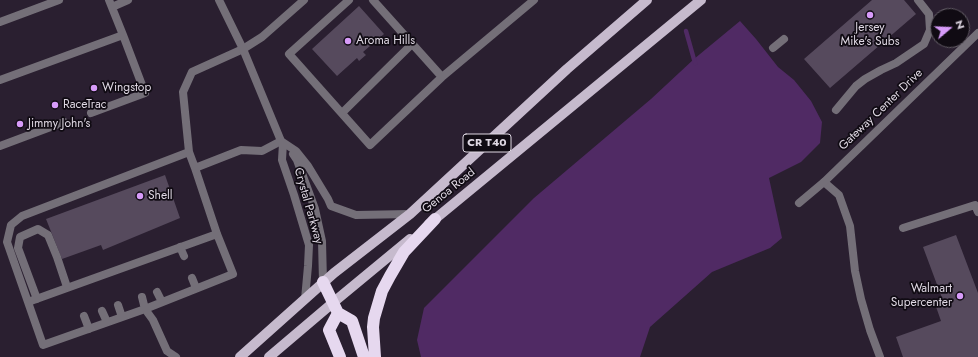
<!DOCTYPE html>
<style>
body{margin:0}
#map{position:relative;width:978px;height:357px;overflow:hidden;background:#2a1f30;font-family:Jost,sans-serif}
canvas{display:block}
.north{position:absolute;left:930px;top:8px;width:40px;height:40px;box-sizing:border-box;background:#100b13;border:1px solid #635d66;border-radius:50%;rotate:71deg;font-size:11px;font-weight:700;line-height:16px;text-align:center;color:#dfd8e3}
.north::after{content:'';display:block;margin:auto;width:14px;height:18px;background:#d79bf9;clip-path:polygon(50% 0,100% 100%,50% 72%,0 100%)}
</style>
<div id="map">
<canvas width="978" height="357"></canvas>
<div class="north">N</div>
</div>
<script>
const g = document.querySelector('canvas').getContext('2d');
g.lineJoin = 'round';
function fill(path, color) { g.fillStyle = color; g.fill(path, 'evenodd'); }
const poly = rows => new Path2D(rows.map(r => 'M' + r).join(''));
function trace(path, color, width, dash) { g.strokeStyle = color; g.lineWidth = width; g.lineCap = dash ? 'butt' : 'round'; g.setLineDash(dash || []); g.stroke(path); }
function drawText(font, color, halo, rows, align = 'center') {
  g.font = font + ' Jost,sans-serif'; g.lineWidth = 3.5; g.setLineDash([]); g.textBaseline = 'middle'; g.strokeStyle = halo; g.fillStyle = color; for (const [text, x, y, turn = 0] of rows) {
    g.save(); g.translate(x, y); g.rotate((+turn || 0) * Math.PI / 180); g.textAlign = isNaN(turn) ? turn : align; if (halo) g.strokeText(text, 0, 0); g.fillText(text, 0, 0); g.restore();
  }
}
fill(poly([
 [740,21,756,39,778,67,794,80,811,101,822,122,820,143,801,162,769,178,782,238,770,248,712,272,650,327,640,357,421,357,417,340,424,308,534,198,651,99,694,59]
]), '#502a64');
trace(poly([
 [686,31,695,63]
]), '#502a64', 4.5);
fill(poly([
 [872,0,904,0,916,14,830,88,804,59],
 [359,6,384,34,363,52,366,55,359,61,357,58,337,76,312,49],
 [165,175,180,218,103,250,101,245,62,259,46,219],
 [956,235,978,293,978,357,903,357,896,337,941,321,934,301,942,298,923,247]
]), '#564a5d');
trace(poly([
 [349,0,289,54,370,145,442,77,534,0],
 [373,0,442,77],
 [112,7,128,0],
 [0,22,59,0],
 [773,48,784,39],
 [0,80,123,35,109,0],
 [836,110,856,86,865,79,881,70,896,63,924,44,930,30,929,14,918,0],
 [91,113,145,93,123,35],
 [342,113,412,44],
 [0,146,64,122],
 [189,152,22,216,11,225,7,242,43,345,145,309,233,274,217,234,195,168,189,152,183,92,192,72,243,49,262,37,304,0],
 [195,168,241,150,262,151,281,141],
 [824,182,839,195,850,226,855,271,861,299,870,330,880,357],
 [903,228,975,205,978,212],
 [180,247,184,256],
 [192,278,196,288],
 [157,292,162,302],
 [142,297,145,309,153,320,167,351,176,357],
 [37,299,18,248,20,237,38,229,48,235,57,257,67,287],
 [28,302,217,234],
 [118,305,122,317],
 [102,311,107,322],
 [84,316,89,329]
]), '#746f78', 8);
trace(poly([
 [219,0,243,49,281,141,296,151,308,166,328,199,331,206,356,215,410,214],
 [283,143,282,160,294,195,309,245,308,266,305,299],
 [293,154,297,160,315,209,322,241,323,282],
 [799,203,824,182,978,33]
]), '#746f78', 8);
trace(poly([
 [429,224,701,0],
 [240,357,334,273,410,214,567,69,647,0],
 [269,357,335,301,410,239]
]), '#c6bacd', 10);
trace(poly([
 [323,282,338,313,352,321,364,357],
 [338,313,329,330,340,357],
 [375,357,373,327,374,318,382,291,390,276,404,252,435,219]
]), '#e6d8ef', 12);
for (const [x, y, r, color] of [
 [870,15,4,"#d79bf9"],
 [348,41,4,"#d79bf9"],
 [94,88,4,"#d79bf9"],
 [55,105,4,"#d79bf9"],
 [20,124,4,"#d79bf9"],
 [140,196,4,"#d79bf9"],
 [960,296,4,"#d79bf9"]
]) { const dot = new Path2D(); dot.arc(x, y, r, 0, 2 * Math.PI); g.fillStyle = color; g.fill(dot); trace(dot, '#100b13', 1.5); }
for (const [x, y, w] of [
 [487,143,48]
]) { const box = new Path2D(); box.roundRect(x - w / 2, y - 9, w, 18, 3); g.fillStyle = '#100b13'; g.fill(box); trace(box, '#dfd8e3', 1); }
drawText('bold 11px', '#dfd8e3', null, [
 ["CR T40",487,143]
]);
drawText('12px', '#dfd8e3', '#100b13', [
 ["Jersey",870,28,"center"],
 ["Mike's Subs",870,42,"center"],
 ["Aroma Hills",356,41],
 ["Wingstop",102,88],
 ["RaceTrac",63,105],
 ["Jimmy John's",28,124],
 ["Shell",148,196],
 ["Walmart",952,289,"right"],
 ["Supercenter",952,303,"right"]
], 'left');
drawText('12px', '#dfd8e3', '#100b13', [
 ["Gateway Center Drive",881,110,-44],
 ["Genoa Road",449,191,-39],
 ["Crystal Parkway",308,206,74]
]);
</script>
